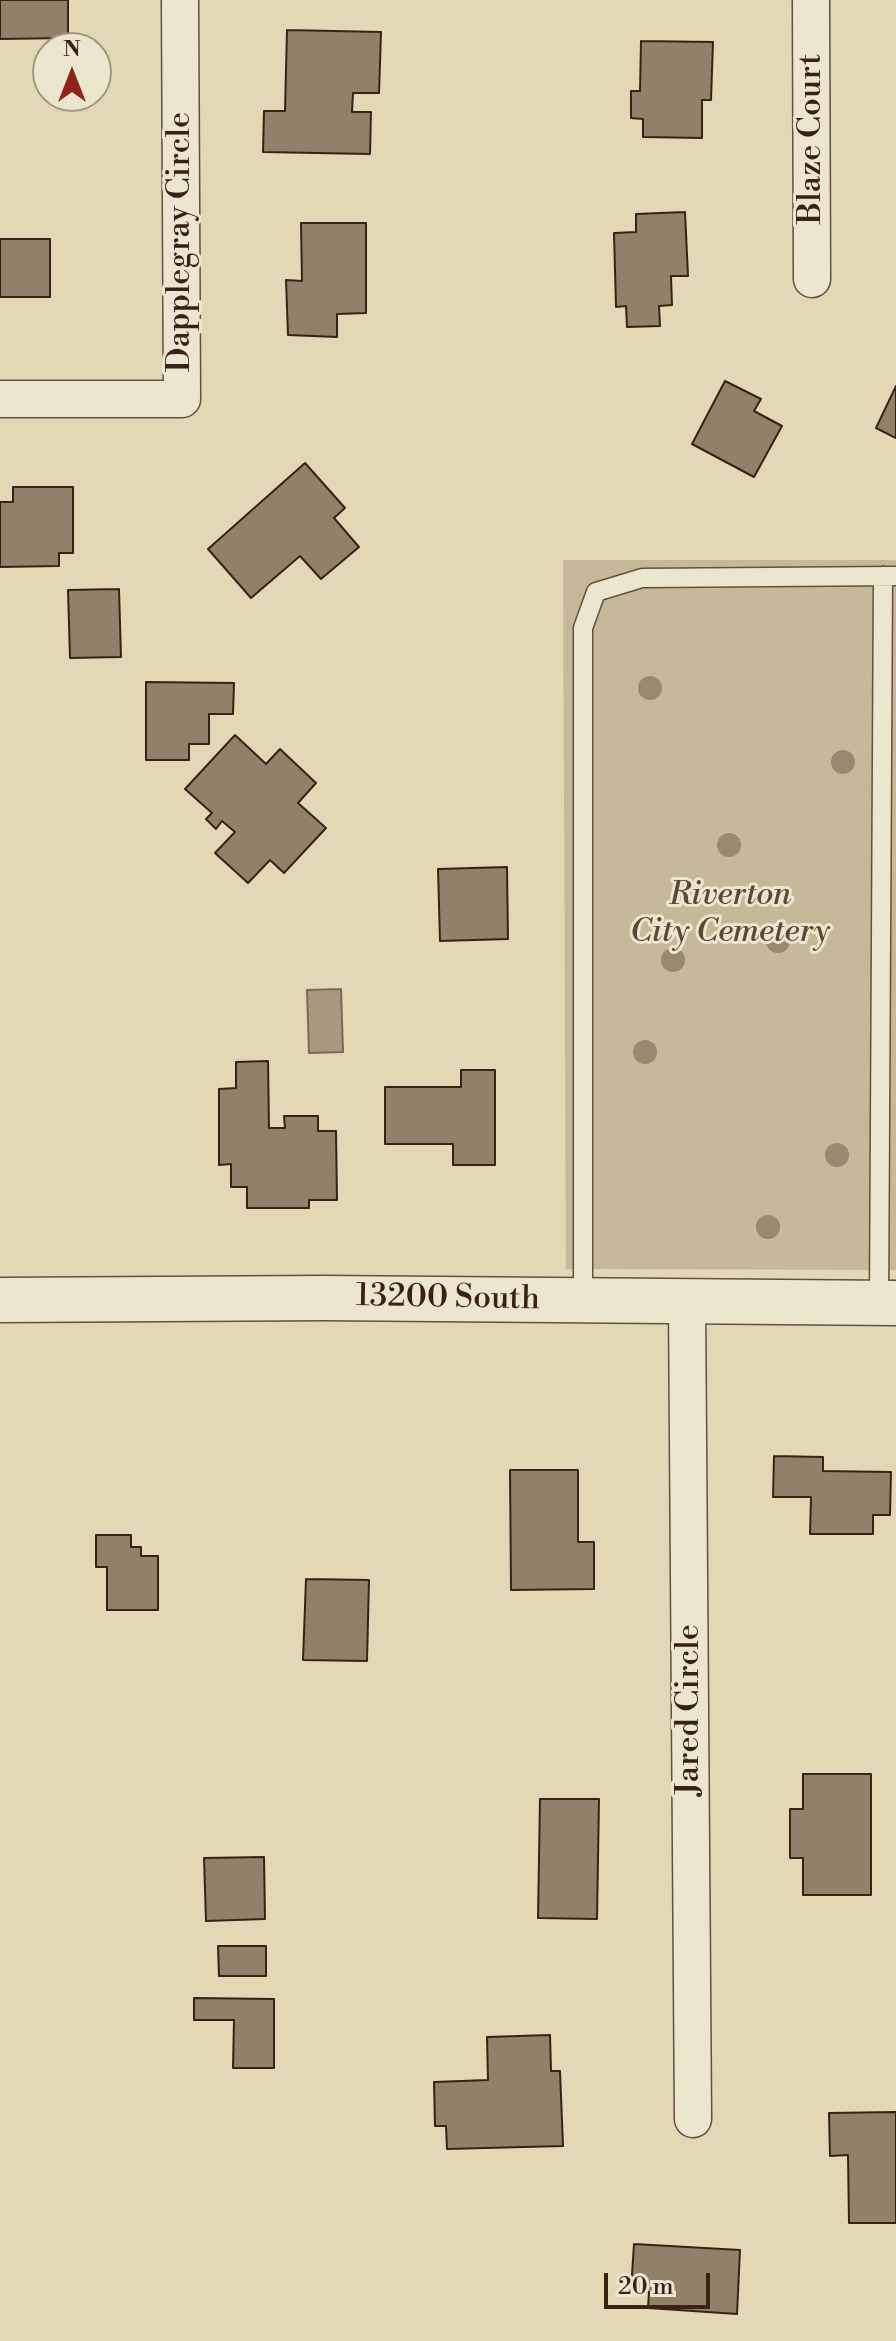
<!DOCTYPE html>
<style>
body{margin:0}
#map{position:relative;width:896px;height:2341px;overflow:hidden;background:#e2d8b5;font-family:"Libre Bodoni",serif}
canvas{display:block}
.north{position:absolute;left:32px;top:32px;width:80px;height:80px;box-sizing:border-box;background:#ece6cf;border:2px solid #a49885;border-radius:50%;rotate:0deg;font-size:22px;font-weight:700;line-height:32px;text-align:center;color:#392215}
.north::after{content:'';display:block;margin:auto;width:28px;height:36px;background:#8f2418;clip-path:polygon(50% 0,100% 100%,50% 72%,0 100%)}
.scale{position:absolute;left:604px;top:2273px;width:106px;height:36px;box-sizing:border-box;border:4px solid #392215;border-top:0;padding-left:10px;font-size:24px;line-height:28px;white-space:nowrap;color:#392215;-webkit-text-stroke:6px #ece6cf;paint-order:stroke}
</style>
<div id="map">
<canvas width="896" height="2341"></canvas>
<div class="north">N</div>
<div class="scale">20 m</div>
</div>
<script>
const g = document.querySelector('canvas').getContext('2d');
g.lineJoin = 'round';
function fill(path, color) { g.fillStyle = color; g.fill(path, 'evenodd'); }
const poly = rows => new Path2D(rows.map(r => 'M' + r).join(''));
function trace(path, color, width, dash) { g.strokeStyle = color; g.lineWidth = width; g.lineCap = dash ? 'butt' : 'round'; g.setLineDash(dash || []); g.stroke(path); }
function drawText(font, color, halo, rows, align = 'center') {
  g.font = font + ' "Libre Bodoni",serif'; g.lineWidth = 6; g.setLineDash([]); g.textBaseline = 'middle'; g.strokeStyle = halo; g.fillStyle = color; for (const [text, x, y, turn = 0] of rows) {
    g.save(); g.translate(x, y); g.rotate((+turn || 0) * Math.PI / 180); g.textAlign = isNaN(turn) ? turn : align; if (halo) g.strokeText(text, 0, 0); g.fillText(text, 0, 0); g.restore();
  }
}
fill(poly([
 [563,560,896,560,896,1270,566,1269]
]), '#c5b99a');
const water = poly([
 [341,989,343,1052,309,1053,307,990,341,989]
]);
fill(water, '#a99a7f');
trace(water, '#7c6a55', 2);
const building = poly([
 [0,0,68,0,68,38,0,39,0,0],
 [287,30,381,32,379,93,353,93,352,112,371,112,370,154,263,152,264,111,285,111,287,30],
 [641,41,713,42,711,100,702,100,702,138,643,137,643,119,631,118,631,91,640,91,641,41],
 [685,212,688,276,671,276,672,305,659,306,660,326,627,327,626,306,616,307,614,233,636,232,636,214,685,212],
 [301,223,366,223,366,313,337,314,337,337,288,335,286,280,302,281,301,223],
 [0,239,50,239,50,297,0,297,0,239],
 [725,381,761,399,754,411,782,426,754,477,692,444,725,381],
 [896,386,896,438,876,428,896,386],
 [305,463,345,508,334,518,359,547,321,579,300,556,251,598,208,549,305,463],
 [13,487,73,487,73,553,59,553,59,566,0,567,0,502,13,502,13,487],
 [119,589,121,657,70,658,68,590,119,589],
 [146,682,234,683,233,714,209,714,209,744,189,744,189,760,146,760,146,682],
 [235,735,266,764,280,749,316,783,298,803,326,828,284,873,270,860,248,883,215,853,235,832,222,821,216,829,206,819,212,813,185,789,235,735],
 [507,867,508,939,440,941,438,869,507,867],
 [268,1061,269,1128,285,1128,284,1116,318,1116,318,1131,336,1131,337,1200,309,1200,309,1208,247,1208,247,1187,231,1187,231,1164,219,1165,219,1089,236,1088,236,1062,268,1061],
 [461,1070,495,1070,495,1165,453,1165,453,1144,385,1144,385,1087,461,1087,461,1070],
 [774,1456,823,1457,823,1471,891,1472,890,1515,873,1515,873,1534,810,1534,811,1497,773,1497,774,1456],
 [510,1470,578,1470,578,1542,594,1542,594,1589,511,1590,510,1470],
 [96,1535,131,1535,131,1547,141,1547,141,1556,158,1556,158,1610,107,1610,107,1567,96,1567,96,1535],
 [306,1579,369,1580,367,1661,303,1660,306,1579],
 [803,1774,871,1774,871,1895,803,1895,803,1858,790,1858,790,1809,803,1809,803,1774],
 [540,1799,599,1799,597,1919,538,1918,540,1799],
 [264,1857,265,1919,206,1921,204,1858,264,1857],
 [218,1946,266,1946,266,1976,219,1976,218,1946],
 [194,1998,274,1999,274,2068,233,2068,234,2020,194,2020,194,1998],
 [550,2035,551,2071,560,2071,563,2146,447,2149,446,2126,435,2126,434,2082,488,2080,487,2037,550,2035],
 [896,2112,896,2223,849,2223,848,2155,830,2156,829,2113,896,2112],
 [634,2244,740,2250,737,2314,648,2308,649,2292,631,2290,634,2244]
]);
fill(building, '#918168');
trace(building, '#392215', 2);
const service = poly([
 [583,1301,583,628,596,592,642,578,896,576],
 [879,1303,883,576]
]);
const minor = poly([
 [811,0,812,279],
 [0,399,182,399,180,0],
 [687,1302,693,2119]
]);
const tertiary = poly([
 [0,1300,324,1298,896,1303]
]);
trace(service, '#63503d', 21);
trace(minor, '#63503d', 39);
trace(tertiary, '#63503d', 47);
trace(service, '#ece6cf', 18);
trace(minor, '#ece6cf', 36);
trace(tertiary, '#ece6cf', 44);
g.fillStyle = '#98896f';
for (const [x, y] of [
 [650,688],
 [843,762],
 [729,845],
 [778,941],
 [673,960],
 [645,1052],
 [837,1155],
 [768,1227]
]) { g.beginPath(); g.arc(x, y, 12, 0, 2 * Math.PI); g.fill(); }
drawText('32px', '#392215', '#ece6cf', [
 ["Blaze Court",812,139,-90],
 ["Dapplegray Circle",181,242,-90],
 ["13200 South",448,1299,1],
 ["Jared Circle",690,1710,-90]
]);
drawText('italic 32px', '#5c4836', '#ece6cf', [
 ["Riverton",730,896],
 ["City Cemetery",730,933]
]);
</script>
